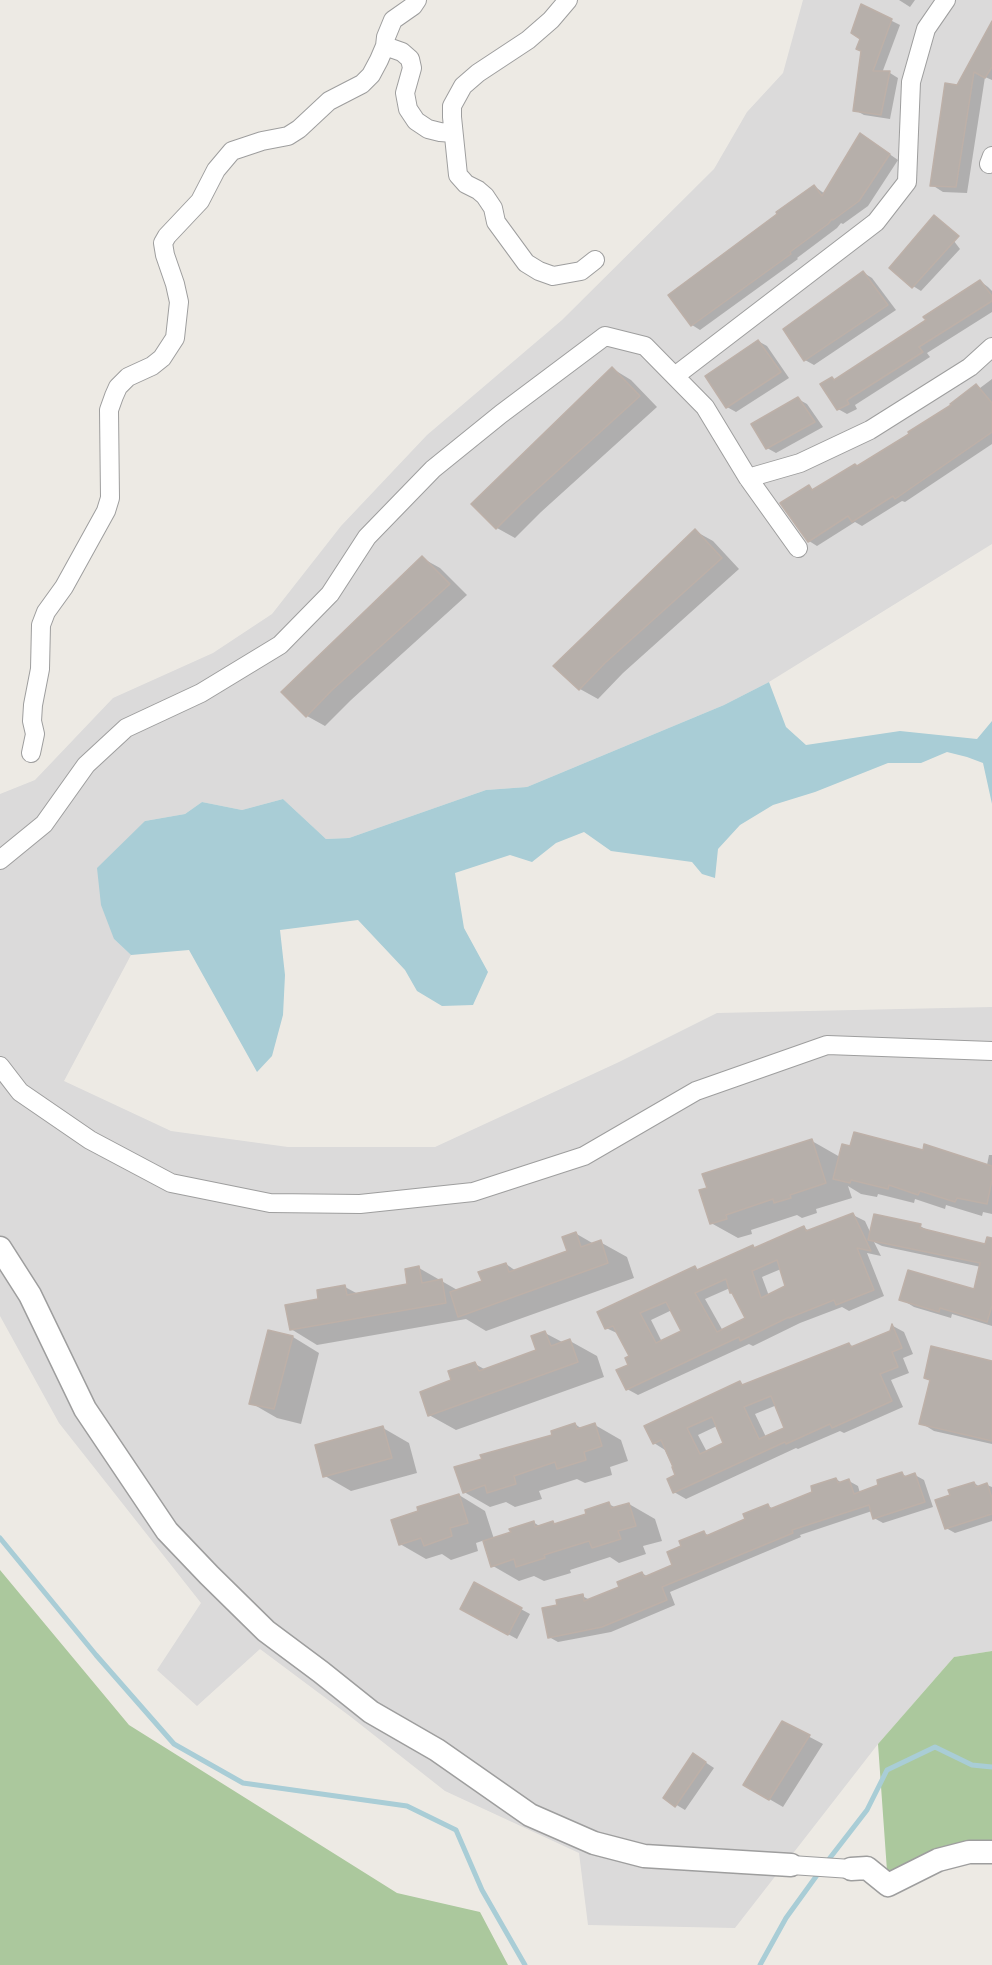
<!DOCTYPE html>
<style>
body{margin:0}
canvas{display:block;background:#edeae4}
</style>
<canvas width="992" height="1965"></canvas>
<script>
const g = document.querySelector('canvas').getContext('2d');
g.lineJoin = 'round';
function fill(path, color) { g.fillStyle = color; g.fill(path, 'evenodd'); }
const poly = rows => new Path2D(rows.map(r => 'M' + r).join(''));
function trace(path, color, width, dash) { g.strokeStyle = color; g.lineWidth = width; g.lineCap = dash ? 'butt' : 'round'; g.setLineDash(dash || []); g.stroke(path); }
fill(poly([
 [803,0,992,0,992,544,769,682,724,705,527,787,486,790,349,838,326,839,283,799,242,810,202,802,185,814,145,821,114,939,131,955,64,1081,171,1131,288,1147,435,1147,619,1062,717,1013,992,1007,992,1651,954,1657,878,1744,735,1928,588,1925,579,1853,445,1791,351,1717,260,1649,197,1706,157,1670,201,1603,59,1423,0,1316,0,794,35,780,113,698,213,653,272,614,341,526,427,435,562,320,714,169,747,112,783,73]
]), '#dbdada');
fill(poly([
 [0,1570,129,1725,397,1893,480,1912,508,1965,0,1965],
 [992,1651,992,1850,888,1885,878,1744,954,1657]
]), '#abc89d');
fill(poly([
 [769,682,786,727,806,745,900,731,977,739,992,721,992,804,983,763,967,757,947,752,921,763,888,763,815,792,773,805,740,825,718,849,715,878,702,874,692,862,611,851,584,832,556,843,532,862,510,855,455,873,464,928,488,972,473,1005,442,1006,417,991,405,970,358,920,280,930,285,975,283,1015,272,1056,257,1072,189,950,131,955,114,939,101,905,97,868,145,821,185,814,202,802,242,810,283,799,326,839,349,838,486,790,527,787,724,705]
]), '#a9cdd6');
fill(poly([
 [899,0,915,0,910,7],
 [862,6,900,25,882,73,890,73,898,78,890,119,864,115,855,110,863,51],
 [992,25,992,80,985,77,967,193,943,192,932,185,957,86],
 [869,140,898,160,868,206,843,224,841,223,837,228,797,258,798,259,700,330,692,325,814,186,825,194],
 [941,224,960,249,921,291,913,286],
 [864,273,872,278,896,310,814,365,805,360],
 [980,281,988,287,992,291,992,312,927,353,930,357,855,405,857,409,847,414,838,409,835,381,928,321],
 [758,341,767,346,789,378,736,412,727,407],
 [613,369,631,380,657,407,541,512,515,538,497,528],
 [992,379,992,444,905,502,902,501,862,526,855,522,817,546,809,541,809,487,815,491,911,435,953,406,976,386,980,388],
 [798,399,807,404,823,427,776,453,767,448],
 [695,531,713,541,739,569,623,673,598,699,580,689],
 [422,558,440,568,467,595,351,700,325,726,307,716],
 [812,1141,840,1157,987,1165,989,1155,992,1155,992,1214,983,1212,982,1216,946,1205,945,1209,915,1199,914,1203,878,1194,877,1197,861,1194,848,1186,852,1198,816,1209,817,1213,802,1218,797,1215,751,1230,752,1234,738,1238,711,1223],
 [853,1215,865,1221,871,1234,920,1226,933,1233,992,1247,992,1326,952,1314,951,1318,914,1307,901,1299,975,1291,981,1267,882,1246,874,1242,881,1256,867,1253,884,1296,849,1311,842,1307,800,1323,753,1346,749,1344,638,1395,627,1389,631,1356,619,1334,606,1328,694,1267,699,1270,753,1247,756,1249,804,1228,810,1231],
 [781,1269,787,1287,769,1296,762,1277],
 [730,1288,747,1319,723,1331,705,1299],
 [672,1310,683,1332,662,1342,651,1320],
 [575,1233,594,1244,600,1242,627,1257,634,1278,486,1331,466,1319,317,1345,291,1329,320,1300,345,1287,358,1294,409,1285,419,1268,459,1291,483,1282,506,1264,516,1271,568,1252],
 [893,1326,904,1332,913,1354,903,1358,909,1373,891,1380,903,1407,844,1433,840,1431,798,1449,796,1448,686,1499,674,1492,677,1476,665,1450,654,1443,740,1383,745,1385,849,1344,854,1347,891,1332],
 [777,1405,786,1429,766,1437,755,1414],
 [717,1426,725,1444,707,1452,698,1435],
 [545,1333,564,1343,570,1341,597,1356,604,1377,456,1430,429,1415,453,1381,475,1364,486,1370,538,1351],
 [293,1337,319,1353,301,1424,277,1418,251,1403],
 [992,1362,992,1444,934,1431,921,1423,931,1381,925,1378],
 [575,1424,582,1429,595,1425,621,1440,628,1461,610,1467,612,1475,585,1483,577,1479,539,1491,542,1499,515,1507,506,1502,490,1507,464,1492],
 [383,1428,409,1443,417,1473,351,1491,325,1476],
 [902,1474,908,1477,915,1475,924,1480,933,1507,883,1523,874,1518,872,1511,800,1535,801,1537,670,1592,675,1605,611,1632,558,1642,549,1637,559,1606,582,1596,590,1600,621,1588,642,1573,648,1577,674,1566,704,1533,710,1536,747,1520,768,1506,774,1509,814,1492,836,1479,842,1483,849,1481,858,1486,860,1493,880,1486],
 [974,1483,980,1487,987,1485,992,1487,992,1521,955,1533,946,1528,952,1496],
 [459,1495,485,1511,494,1539,513,1533,533,1522,541,1527,553,1523,557,1525,588,1515,609,1504,616,1508,629,1504,655,1519,662,1541,643,1546,646,1554,619,1563,610,1557,570,1570,571,1573,544,1581,534,1576,519,1581,493,1566,485,1540,476,1543,478,1551,451,1560,442,1554,426,1559,400,1544,420,1512],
 [475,1584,530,1614,517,1639,462,1609],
 [783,1723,823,1744,783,1807,745,1785],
 [702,1760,714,1768,685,1810,665,1798]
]), '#0003');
trace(poly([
 [0,1538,96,1655,174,1744,243,1783,407,1806,456,1830,482,1890,525,1965],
 [826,1863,867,1810,887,1770,935,1747,972,1765,992,1767],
 [760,1965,786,1918,820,1871]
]), '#a9cdd6', 5);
const building = poly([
 [861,4,892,19,873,71,890,71,881,115,853,111,861,51,856,49,860,39,851,33,861,4],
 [992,21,992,67,985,78,974,72,956,187,930,186,945,83,957,85,992,21],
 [860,133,890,154,859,201,833,220,832,219,828,224,790,252,791,254,691,326,668,295,777,214,776,212,814,185,822,196,860,133],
 [934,215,959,236,912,288,889,268,934,215],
 [863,271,888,305,804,361,783,329,863,271],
 [980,280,992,296,992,301,919,347,923,352,847,400,849,404,837,410,820,384,832,377,834,380,926,320,923,317,980,280],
 [758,340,781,372,726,408,705,376,758,340],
 [612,367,640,396,523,502,496,529,471,504,612,367],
 [976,384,992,403,992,432,895,499,893,496,852,522,848,516,808,542,780,503,809,485,812,490,855,464,857,466,909,434,908,432,951,405,950,404,976,384],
 [798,397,815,422,766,449,751,424,798,397],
 [695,529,722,558,605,663,579,690,553,666,695,529],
 [422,556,450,584,332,690,306,717,281,692,422,556],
 [854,1132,923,1150,924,1144,992,1166,992,1180,987,1204,957,1198,955,1202,920,1191,918,1195,889,1185,888,1189,851,1180,850,1183,833,1179,842,1144,850,1146,854,1132],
 [812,1139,826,1183,790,1195,791,1198,774,1203,773,1199,726,1215,727,1219,710,1224,699,1190,707,1188,702,1174,812,1139],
 [853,1213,871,1251,857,1248,874,1290,836,1305,834,1300,789,1318,789,1317,740,1341,739,1337,626,1390,616,1370,628,1365,625,1358,629,1356,613,1326,605,1329,597,1312,695,1266,697,1270,753,1245,754,1248,804,1226,806,1231,853,1213],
 [777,1260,785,1286,761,1298,752,1271,777,1260],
 [726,1279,730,1293,732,1293,745,1318,717,1332,695,1293,726,1279],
 [666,1302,681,1331,656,1343,640,1313,666,1302],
 [874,1214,921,1224,920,1228,985,1244,987,1237,992,1238,992,1306,987,1322,940,1308,939,1312,899,1300,908,1270,974,1289,980,1263,868,1240,874,1214],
 [576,1232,581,1247,601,1240,608,1263,458,1317,450,1292,482,1281,478,1272,506,1263,509,1272,567,1251,562,1237,576,1232],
 [419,1266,422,1283,442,1279,446,1303,290,1330,285,1305,318,1299,317,1290,345,1285,347,1295,407,1284,405,1269,419,1266],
 [892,1324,902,1348,892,1352,898,1367,880,1374,892,1401,832,1428,830,1424,786,1444,785,1442,673,1493,667,1479,675,1475,672,1467,673,1467,661,1440,653,1444,644,1426,740,1381,742,1385,849,1343,851,1347,890,1331,892,1324],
 [771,1396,784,1428,759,1439,744,1407,771,1396],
 [712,1417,723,1443,700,1454,687,1428,712,1417],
 [268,1330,293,1336,274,1409,249,1404,268,1330],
 [545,1331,551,1346,570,1339,578,1362,428,1416,420,1392,451,1380,448,1371,475,1362,479,1371,536,1350,531,1336,545,1331],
 [931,1346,992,1361,992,1441,919,1424,930,1380,924,1378,931,1346],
 [575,1423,577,1429,595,1423,602,1446,584,1452,586,1460,557,1469,555,1462,514,1476,516,1484,487,1493,485,1485,463,1493,454,1467,482,1459,480,1455,552,1435,551,1431,575,1423],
 [383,1426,392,1458,323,1477,315,1445,383,1426],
 [902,1472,904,1477,915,1473,925,1502,873,1519,869,1505,792,1530,793,1533,662,1587,667,1600,602,1627,548,1638,542,1608,557,1605,556,1600,583,1594,584,1601,619,1587,617,1582,642,1572,644,1577,672,1565,667,1552,681,1546,679,1541,704,1531,706,1536,745,1519,743,1514,768,1504,770,1509,812,1492,811,1486,836,1478,838,1483,849,1479,854,1494,878,1485,877,1480,902,1472],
 [974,1482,976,1487,987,1483,992,1498,992,1514,945,1529,935,1500,950,1495,948,1490,974,1482],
 [459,1494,468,1523,450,1528,452,1536,424,1546,421,1538,399,1545,391,1520,418,1511,417,1507,459,1494],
 [609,1502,611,1508,629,1503,636,1526,618,1531,621,1539,592,1548,589,1541,544,1555,545,1558,516,1567,514,1559,491,1567,483,1541,511,1532,509,1529,534,1521,535,1527,553,1521,554,1524,586,1514,585,1510,609,1502],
 [474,1582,522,1608,508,1635,460,1609,474,1582],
 [782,1721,810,1735,769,1800,743,1785,782,1721],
 [693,1753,706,1762,675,1807,663,1798,693,1753]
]);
fill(building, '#b6afaa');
trace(building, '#bdb0a8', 1.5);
const minor = poly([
 [568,0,551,20,528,40,478,73,463,86,452,106,452,117,458,175,466,184,478,190,485,196,493,208,496,222,526,263,539,271,553,276,581,271,595,260],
 [385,46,402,52,410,59,412,68,405,93,408,109,416,121,428,129,440,132,453,133],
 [989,164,992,156],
 [675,376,876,222,907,182,911,82,926,29,946,0],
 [748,478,800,463,870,430,970,367,992,347],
 [31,753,35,734,32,721,33,705,40,669,41,625,46,612,64,587,106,511,110,498,109,410,114,396,118,387,128,377,152,366,162,358,175,338,179,302,175,284,165,255,163,243,167,236,200,201,216,170,232,151,262,141,288,136,299,129,329,101,362,84,371,75,379,60,385,46,386,37,393,20,413,6,417,0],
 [0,860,44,824,86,765,126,728,201,693,280,645,330,594,367,537,433,469,501,414,605,336,645,346,705,407,748,478,798,548],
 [0,1066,20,1092,90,1140,171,1183,270,1203,360,1204,473,1192,584,1156,696,1091,827,1045,992,1051],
 [791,1865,851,1869]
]);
const tertiary = poly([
 [0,1248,30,1295,85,1409,167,1531,209,1575,266,1631,321,1672,371,1712,437,1750,530,1815,594,1843,644,1856,791,1865],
 [851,1869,867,1868,888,1885,938,1860,969,1852,992,1852]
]);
trace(minor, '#9e9e9e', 20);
trace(tertiary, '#9e9e9e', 25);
trace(minor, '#fff', 18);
trace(tertiary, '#fff', 22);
</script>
